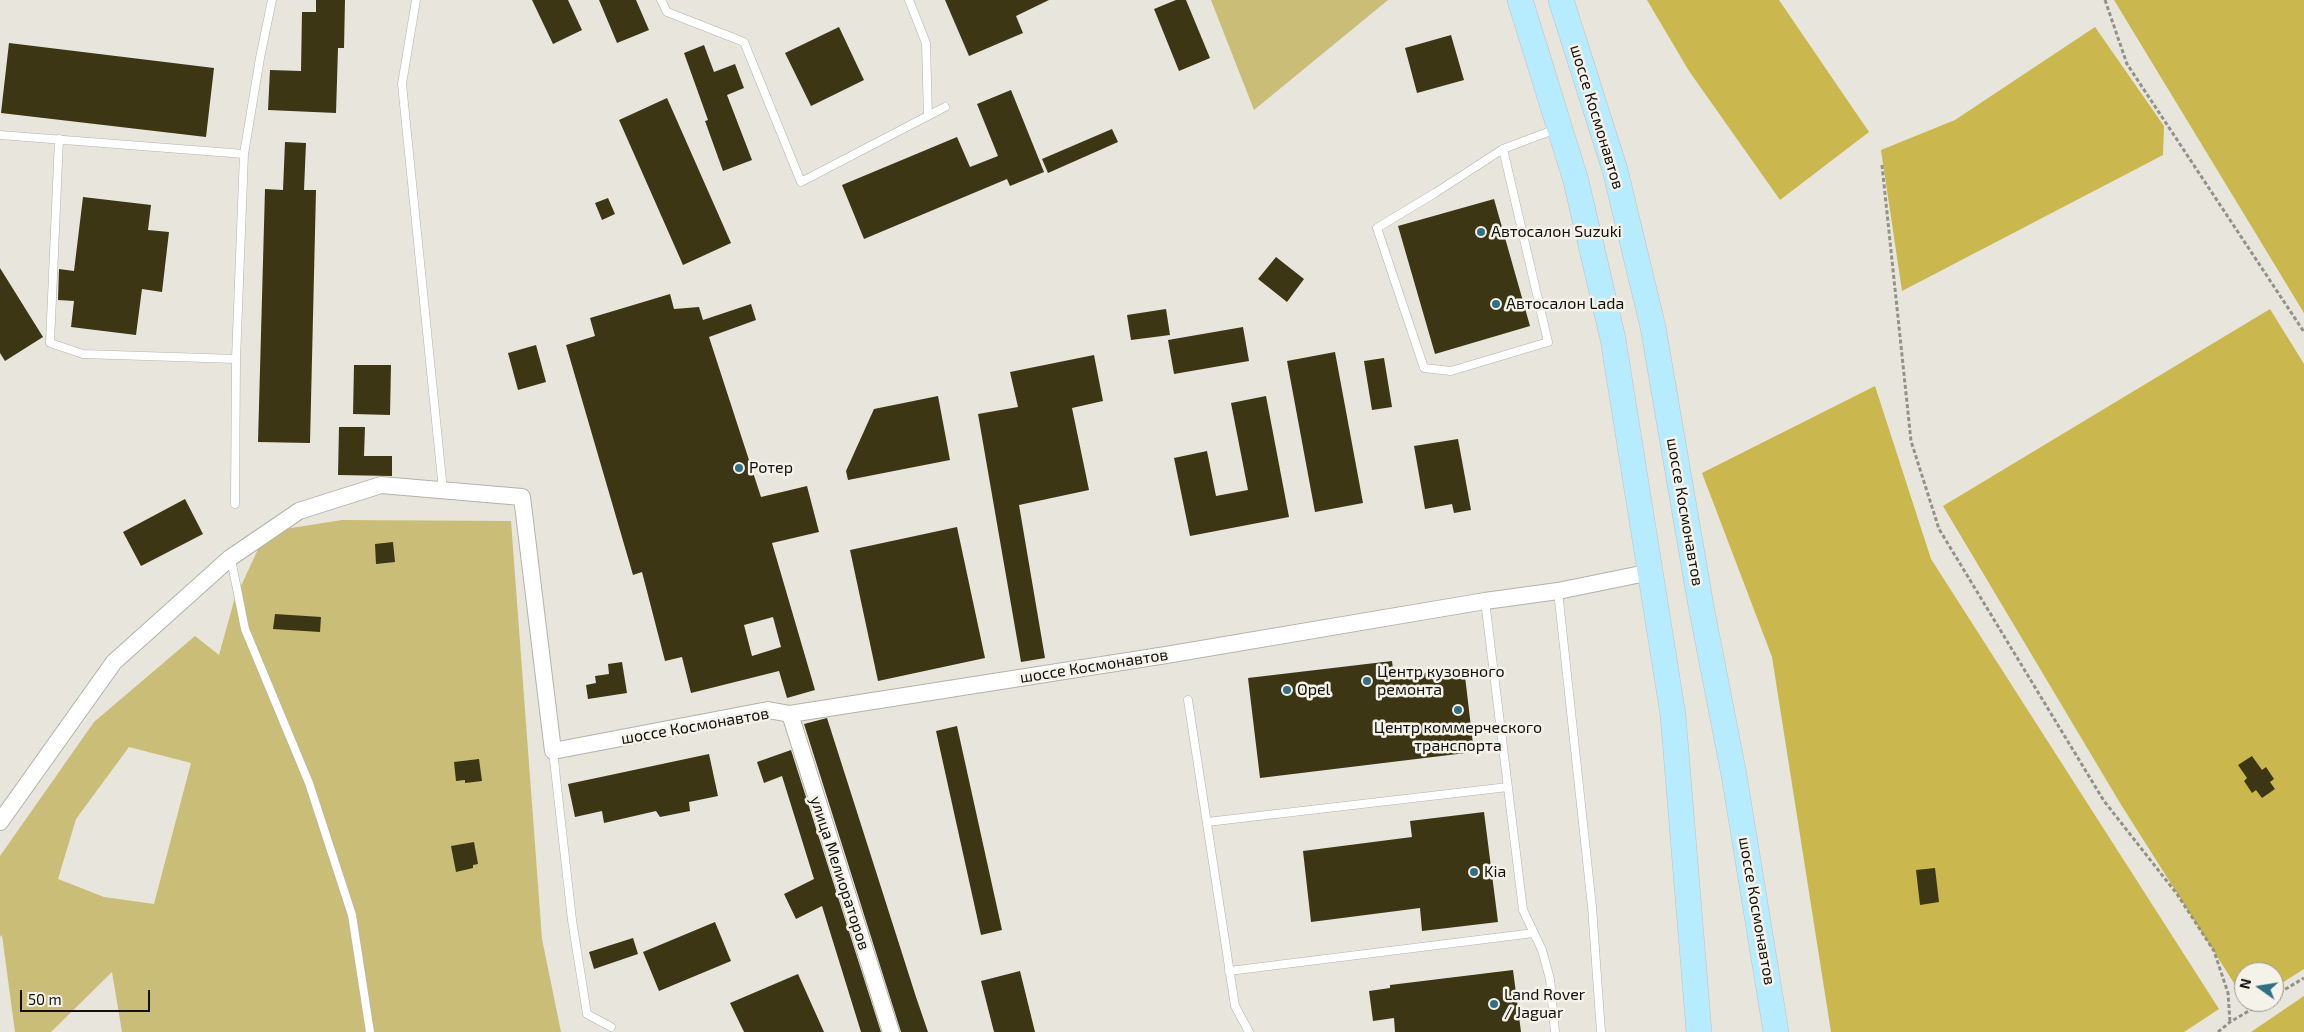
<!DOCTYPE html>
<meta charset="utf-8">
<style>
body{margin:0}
#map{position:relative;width:2304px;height:1032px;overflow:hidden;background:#e7e5dc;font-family:"Exo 2",sans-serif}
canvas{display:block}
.north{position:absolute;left:2234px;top:962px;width:50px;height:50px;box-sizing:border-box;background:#f4f2e9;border:1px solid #9a9891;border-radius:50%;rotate:283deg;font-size:14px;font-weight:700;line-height:20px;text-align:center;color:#12110e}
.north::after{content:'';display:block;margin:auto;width:18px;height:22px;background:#316f85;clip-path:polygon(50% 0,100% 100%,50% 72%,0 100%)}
.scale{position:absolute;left:20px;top:990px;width:130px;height:22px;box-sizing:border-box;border:2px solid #12110e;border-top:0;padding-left:6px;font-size:15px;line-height:18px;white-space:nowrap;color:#12110e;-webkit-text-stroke:4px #f4f2e9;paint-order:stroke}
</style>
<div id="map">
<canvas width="2304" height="1032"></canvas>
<div class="north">N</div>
<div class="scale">50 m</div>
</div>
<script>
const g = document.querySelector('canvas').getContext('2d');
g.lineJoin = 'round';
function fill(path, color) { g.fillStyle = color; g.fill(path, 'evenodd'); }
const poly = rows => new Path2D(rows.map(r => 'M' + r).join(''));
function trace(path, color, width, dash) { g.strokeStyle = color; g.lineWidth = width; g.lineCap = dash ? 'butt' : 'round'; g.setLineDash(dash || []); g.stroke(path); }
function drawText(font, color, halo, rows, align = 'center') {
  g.font = font + ' "Exo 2",sans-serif'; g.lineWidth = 5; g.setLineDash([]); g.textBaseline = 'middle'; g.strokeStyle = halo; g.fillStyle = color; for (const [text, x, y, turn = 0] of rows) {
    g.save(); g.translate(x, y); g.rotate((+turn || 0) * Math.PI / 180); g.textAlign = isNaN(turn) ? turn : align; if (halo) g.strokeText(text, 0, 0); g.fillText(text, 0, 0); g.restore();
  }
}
fill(poly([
 [1211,0,1388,0,1254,110],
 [342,520,511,521,542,939,561,1032,122,1032,112,972,51,1032,15,1032,2,935,0,937,0,856,94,722,195,636,219,655,234,601,266,532],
 [129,747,191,763,154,904,104,897,58,879,76,819]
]), '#cabd77');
fill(poly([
 [1647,0,1779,0,1869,132,1780,200,1689,71],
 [2114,0,2304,0,2304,313],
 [2095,27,2164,126,2163,155,1902,291,1881,150,1955,120],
 [2270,309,2304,364,2304,969,2274,988,2274,972,2244,972,2244,999,2120,803,1943,506],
 [1875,386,1931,559,2219,1009,2184,1032,1831,1032,1772,657,1702,473],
 [2304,996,2304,1032,2251,1032]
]), '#cab74d');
fill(poly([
 [316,0,345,0,344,48,338,48,336,113,268,110,270,70,301,71,302,12,316,12],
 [532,0,568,0,582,30,553,44],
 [599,0,636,0,649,30,617,43],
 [945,0,1049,0,1016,16,1023,33,969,56],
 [1176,0,1186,0,1210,58,1179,71,1154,9],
 [839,27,864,80,811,106,785,53],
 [1451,35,1464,80,1417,93,1405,48],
 [9,43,214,68,206,137,1,113],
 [704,45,714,72,735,64,744,88,727,95,752,160,723,171,705,121,708,120,684,53],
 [1011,90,1044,172,1010,186,1007,179,864,239,842,185,957,137,970,167,998,156,977,104],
 [667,98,731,243,683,265,619,120],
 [1112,129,1118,142,1048,173,1042,159],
 [285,142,306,143,304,190,316,190,310,443,258,442,265,189,283,190],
 [83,197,151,205,148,230,169,232,162,292,142,289,136,335,71,327,74,301,58,300,59,269,74,271],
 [608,198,615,214,602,220,595,203],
 [1494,199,1530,326,1435,354,1398,226],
 [1276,257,1304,279,1287,302,1258,279],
 [0,268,43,337,5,361,0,353],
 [670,294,674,309,699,307,703,320,751,304,756,320,709,337,761,497,807,486,819,532,772,543,815,690,787,698,779,671,691,693,682,657,665,661,642,572,633,575,566,345,595,336,590,318],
 [773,617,781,647,752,656,744,625],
 [1166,309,1170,335,1131,340,1127,315],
 [1243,327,1249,361,1174,374,1168,340],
 [536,345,546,382,518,390,508,353],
 [1335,352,1363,503,1315,512,1287,361],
 [1094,355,1103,401,1072,408,1089,490,1019,505,1045,658,1021,662,978,414,1018,407,1010,372],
 [1384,358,1392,407,1372,410,1364,361],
 [354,365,391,365,390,415,353,414],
 [938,396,950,460,848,480,846,471,874,409],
 [1266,396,1289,517,1190,536,1174,458,1207,451,1216,496,1248,490,1231,403],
 [339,427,365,427,364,456,392,456,392,476,338,475],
 [1458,439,1471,510,1454,513,1452,504,1425,509,1414,446],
 [185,499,203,534,141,566,123,532],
 [957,527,985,658,878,681,850,550],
 [393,542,395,562,376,564,375,544],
 [275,614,321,617,320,632,273,629],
 [1392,661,1394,677,1464,668,1474,752,1260,778,1248,678],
 [622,662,627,693,588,699,586,685,596,683,595,676,609,674,608,664],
 [827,718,916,997,928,1032,901,1032,804,724],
 [957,726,1002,930,981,935,936,731],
 [791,750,881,1032,861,1032,822,906,796,919,784,894,814,879,782,776,764,783,757,762],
 [709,754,718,796,689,802,690,811,660,817,656,811,604,823,602,811,575,817,568,784],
 [2252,756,2262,770,2266,767,2274,779,2270,782,2275,789,2262,798,2256,790,2252,793,2244,781,2247,778,2238,765],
 [479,759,482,781,465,783,465,780,456,781,454,762],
 [1484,812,1498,922,1422,931,1420,908,1311,922,1303,851,1412,837,1410,821],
 [474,842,478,864,473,865,473,868,456,872,451,846],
 [1935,868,1939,902,1920,905,1916,870],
 [715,922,731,961,659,991,643,952],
 [633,938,638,954,594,969,589,952],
 [1513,970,1521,1032,1395,1032,1394,1018,1373,1021,1369,991,1390,988,1390,985],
 [1020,971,1035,1032,994,1032,981,981],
 [798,974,824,1032,744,1032,730,1003]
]), '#3d3615');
const service = poly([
 [416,0,402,84,443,490],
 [661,0,667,12,744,42,801,182,945,107],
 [909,0,926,43,928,116],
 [0,135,244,154],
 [59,139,50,343,83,354,236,359],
 [1503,149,1548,342,1451,371,1424,368,1377,228,1435,193,1503,149,1556,129],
 [235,504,236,359,244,154,260,58,272,0],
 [231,559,245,629,309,783,352,915,370,1032],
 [1558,591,1592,907,1601,1032],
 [1485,601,1523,910,1542,950,1550,979,1555,1032],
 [1188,700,1235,1006,1249,1032],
 [553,751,572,920,587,1014,611,1027],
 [1207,822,1508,787],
 [1229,971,1534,933]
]);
const minor = poly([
 [790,714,891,1032],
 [0,822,114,662,230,558,299,511,381,485,522,497,553,751,768,710,790,714,1166,655,1485,601,1558,591,1651,572]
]);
const primary = poly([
 [1520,0,1576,181,1613,339,1673,715,1699,1032],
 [1561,0,1615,170,1653,327,1701,606,1734,775,1776,1032]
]);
trace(service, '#b4b2a9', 9);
trace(minor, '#b4b2a9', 18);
trace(primary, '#c1c1c0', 26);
trace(poly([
 [2105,0,2127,64,2304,332],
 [1882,165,1911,441,1939,529,2104,801,2177,894,2214,951,2228,993,2230,1022],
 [2274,996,2304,978],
 [2218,1032,2230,1022,2264,1002]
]), '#93918a', 3, [4, 2.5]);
trace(service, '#fff', 8);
trace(minor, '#fff', 16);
trace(primary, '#b7ebfe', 25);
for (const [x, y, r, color] of [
 [1481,232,5,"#316f85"],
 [1496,304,5,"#316f85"],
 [739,468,5,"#316f85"],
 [1367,681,5,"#316f85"],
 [1287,690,5,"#316f85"],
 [1458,710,5,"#316f85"],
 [1474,872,5,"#316f85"],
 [1494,1004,5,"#316f85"]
]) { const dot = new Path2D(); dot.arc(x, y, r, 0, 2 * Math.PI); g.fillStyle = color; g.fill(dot); trace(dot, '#f4f2e9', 2); }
drawText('16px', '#12110e', '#f4f2e9', [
 ["шоссе Космонавтов",1597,117,73],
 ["шоссе Космонавтов",1685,512,80],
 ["шоссе Космонавтов",1094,666,-9],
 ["шоссе Космонавтов",695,726,-10],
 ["улица Мелиораторов",840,873,72],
 ["шоссе Космонавтов",1757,911,80]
]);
drawText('16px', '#12110e', '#f4f2e9', [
 ["Автосалон Suzuki",1491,232],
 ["Автосалон Lada",1506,304],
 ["Ротер",749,468],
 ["Центр кузовного",1377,672],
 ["ремонта",1377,690],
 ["Opel",1297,690],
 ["Центр коммерческого",1458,728,"center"],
 ["транспорта",1458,746,"center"],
 ["Kia",1484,872],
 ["Land Rover",1504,995],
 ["/ Jaguar",1504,1013]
], 'left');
</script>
